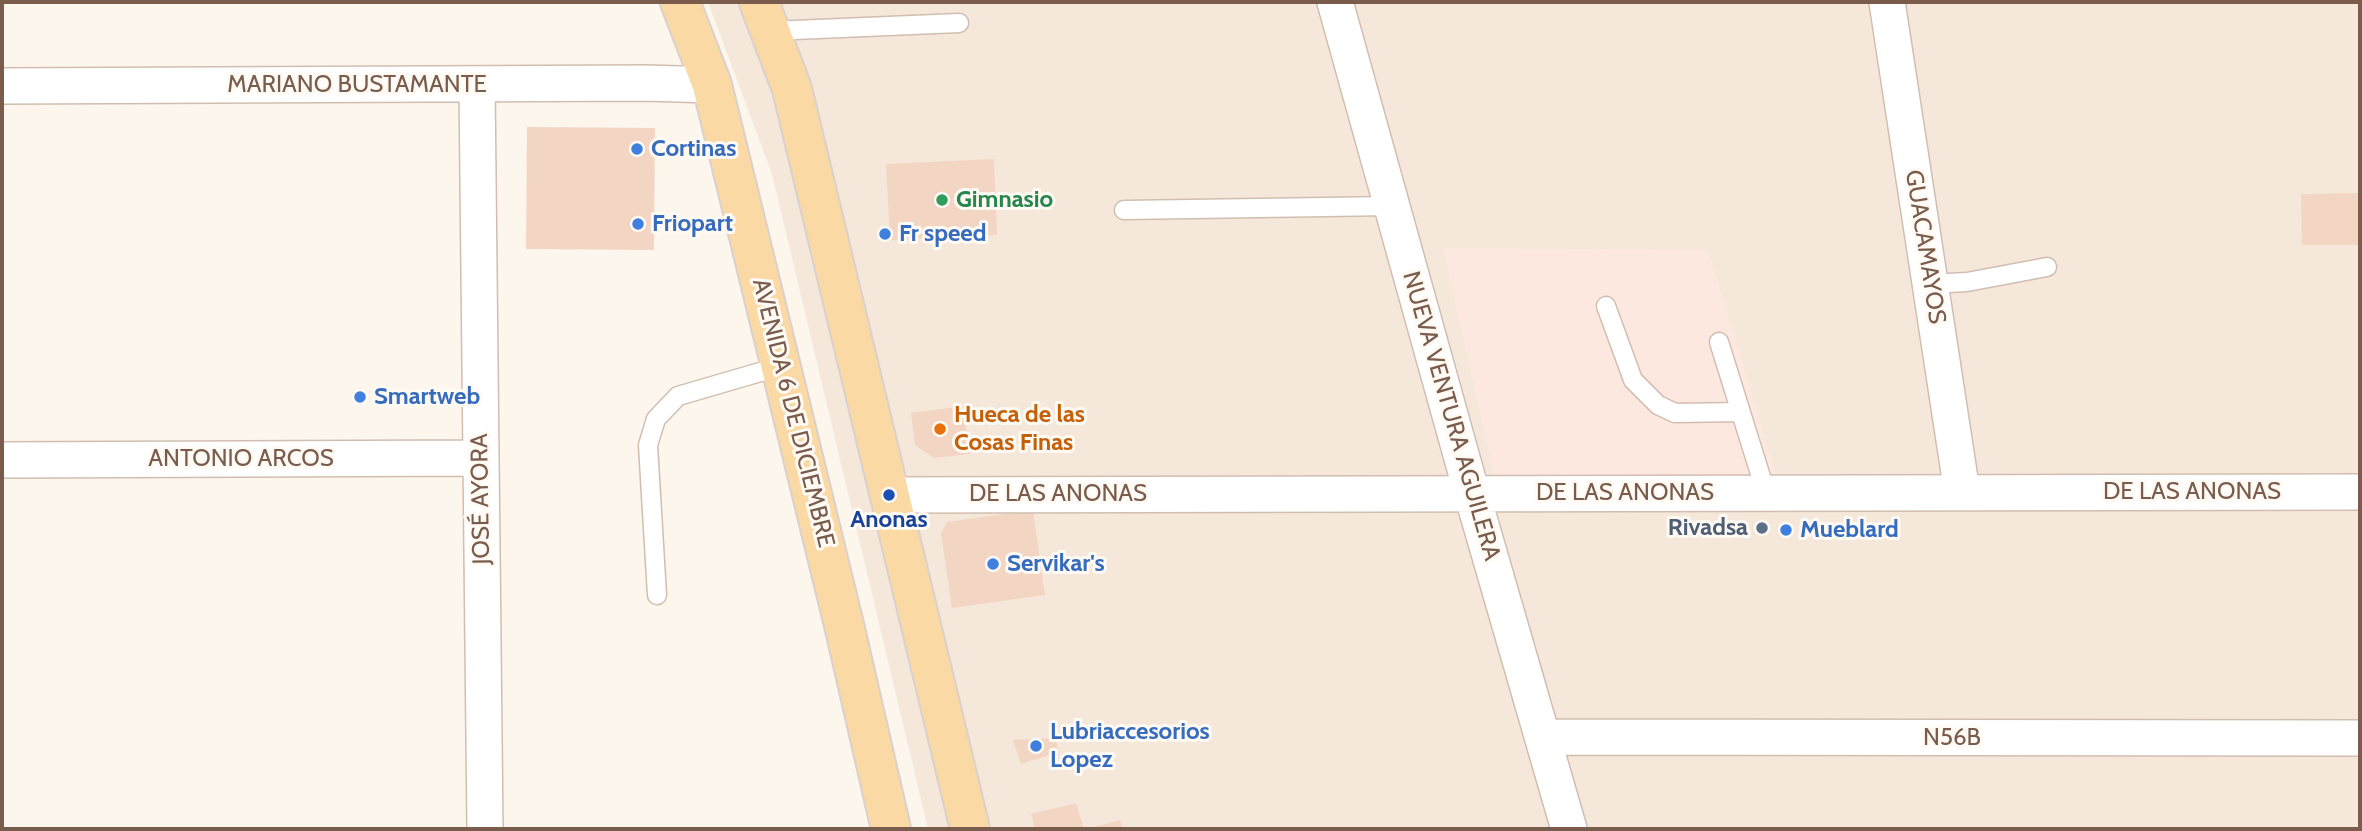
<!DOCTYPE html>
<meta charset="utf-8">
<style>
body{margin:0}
#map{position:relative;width:2362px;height:831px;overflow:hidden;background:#fdf6ec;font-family:Cabin,sans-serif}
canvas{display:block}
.frame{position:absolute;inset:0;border:4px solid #7a5c4d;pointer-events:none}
</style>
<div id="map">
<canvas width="2362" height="831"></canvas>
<div class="frame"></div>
</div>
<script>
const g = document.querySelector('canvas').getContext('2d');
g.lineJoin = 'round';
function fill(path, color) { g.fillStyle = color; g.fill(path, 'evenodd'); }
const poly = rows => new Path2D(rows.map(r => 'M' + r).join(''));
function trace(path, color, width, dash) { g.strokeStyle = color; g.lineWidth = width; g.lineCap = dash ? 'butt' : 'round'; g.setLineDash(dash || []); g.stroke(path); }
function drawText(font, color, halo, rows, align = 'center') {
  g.font = font + ' Cabin,sans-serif'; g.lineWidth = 6; g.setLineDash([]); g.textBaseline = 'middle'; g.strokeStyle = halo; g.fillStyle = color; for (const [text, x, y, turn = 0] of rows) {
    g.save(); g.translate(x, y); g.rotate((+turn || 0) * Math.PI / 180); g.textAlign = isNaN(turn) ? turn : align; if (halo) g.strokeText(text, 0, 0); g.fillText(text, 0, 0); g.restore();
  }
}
fill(poly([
 [708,2,2360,2,2360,829,928,829,772,174]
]), '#f5e8da');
fill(poly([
 [1443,248,1708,250,1778,481,1496,483]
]), '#fde8e0');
fill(poly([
 [527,127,655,128,654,250,526,249],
 [994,159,997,235,890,240,886,164],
 [2360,193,2360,245,2302,245,2301,194],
 [963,406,970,454,934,458,915,445,911,413],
 [1033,510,1045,595,952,608,941,533,947,522],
 [1055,738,1059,752,1021,764,1013,740],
 [1076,803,1084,829,1035,829,1031,814],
 [1120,820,1123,829,1090,829,1090,828]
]), '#f3d5c3');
const service = poly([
 [771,31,959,23],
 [1124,210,1392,206],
 [1930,284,1967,282,2047,267],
 [1606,306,1633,380,1658,405,1675,413,1741,412],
 [1719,342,1766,493],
 [657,595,648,445,656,419,678,396,781,366]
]);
const minor = poly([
 [1335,2,1472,494,1569,829],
 [1887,2,1962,492],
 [477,85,485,829],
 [2,86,646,83,712,85],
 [2,460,480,458],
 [889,495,2360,492],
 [1543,737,2360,738]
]);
const primary = poly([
 [680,2,712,85,845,629,891,829],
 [759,2,792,89,970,829]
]);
trace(service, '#d1beb0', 21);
trace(minor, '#d1beb0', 38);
trace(primary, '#dad1cd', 42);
trace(service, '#fff', 18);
trace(minor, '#fff', 35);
trace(primary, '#fbd9a5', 38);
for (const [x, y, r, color] of [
 [637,149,7,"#3f7fe0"],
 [942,200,7,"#2e9e5b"],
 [638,224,7,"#3f7fe0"],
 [885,234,7,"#3f7fe0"],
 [360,397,7,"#3f7fe0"],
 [940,429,7,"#e8710a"],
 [889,495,7,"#1a4fb4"],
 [1762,528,7,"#5c6f8a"],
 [1786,530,7,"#3f7fe0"],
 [993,564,7,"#3f7fe0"],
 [1036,746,7,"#3f7fe0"]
]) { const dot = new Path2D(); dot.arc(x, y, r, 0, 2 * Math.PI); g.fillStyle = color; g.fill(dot); trace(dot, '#fffaf3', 2.5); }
drawText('24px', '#7a5c4d', '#fffaf3', [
 ["MARIANO BUSTAMANTE",357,85],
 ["GUACAMAYOS",1925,247,81],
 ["AVENIDA 6 DE DICIEMBRE",793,413,76],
 ["NUEVA VENTURA AGUILERA",1451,416,74],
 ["ANTONIO ARCOS",241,459],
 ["DE LAS ANONAS",2192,492],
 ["DE LAS ANONAS",1625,493],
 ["DE LAS ANONAS",1058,494],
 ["JOSÉ AYORA",481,499,-91],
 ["N56B",1952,738]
]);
drawText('bold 24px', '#366cbe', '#fffaf3', [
 ["Cortinas",651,149],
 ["Friopart",652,224],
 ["Fr speed",899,234],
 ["Smartweb",374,397],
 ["Mueblard",1800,530],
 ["Servikar's",1007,564],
 ["Lubriaccesorios",1050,732],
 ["Lopez",1050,760]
], 'left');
drawText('bold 24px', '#27864d', '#fffaf3', [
 ["Gimnasio",956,200]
], 'left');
drawText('bold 24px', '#c56008', '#fffaf3', [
 ["Hueca de las",954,415],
 ["Cosas Finas",954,443]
], 'left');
drawText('bold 24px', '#164399', '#fffaf3', [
 ["Anonas",889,520]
]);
drawText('bold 24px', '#4e5e75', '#fffaf3', [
 ["Rivadsa",1748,528]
], 'right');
</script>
